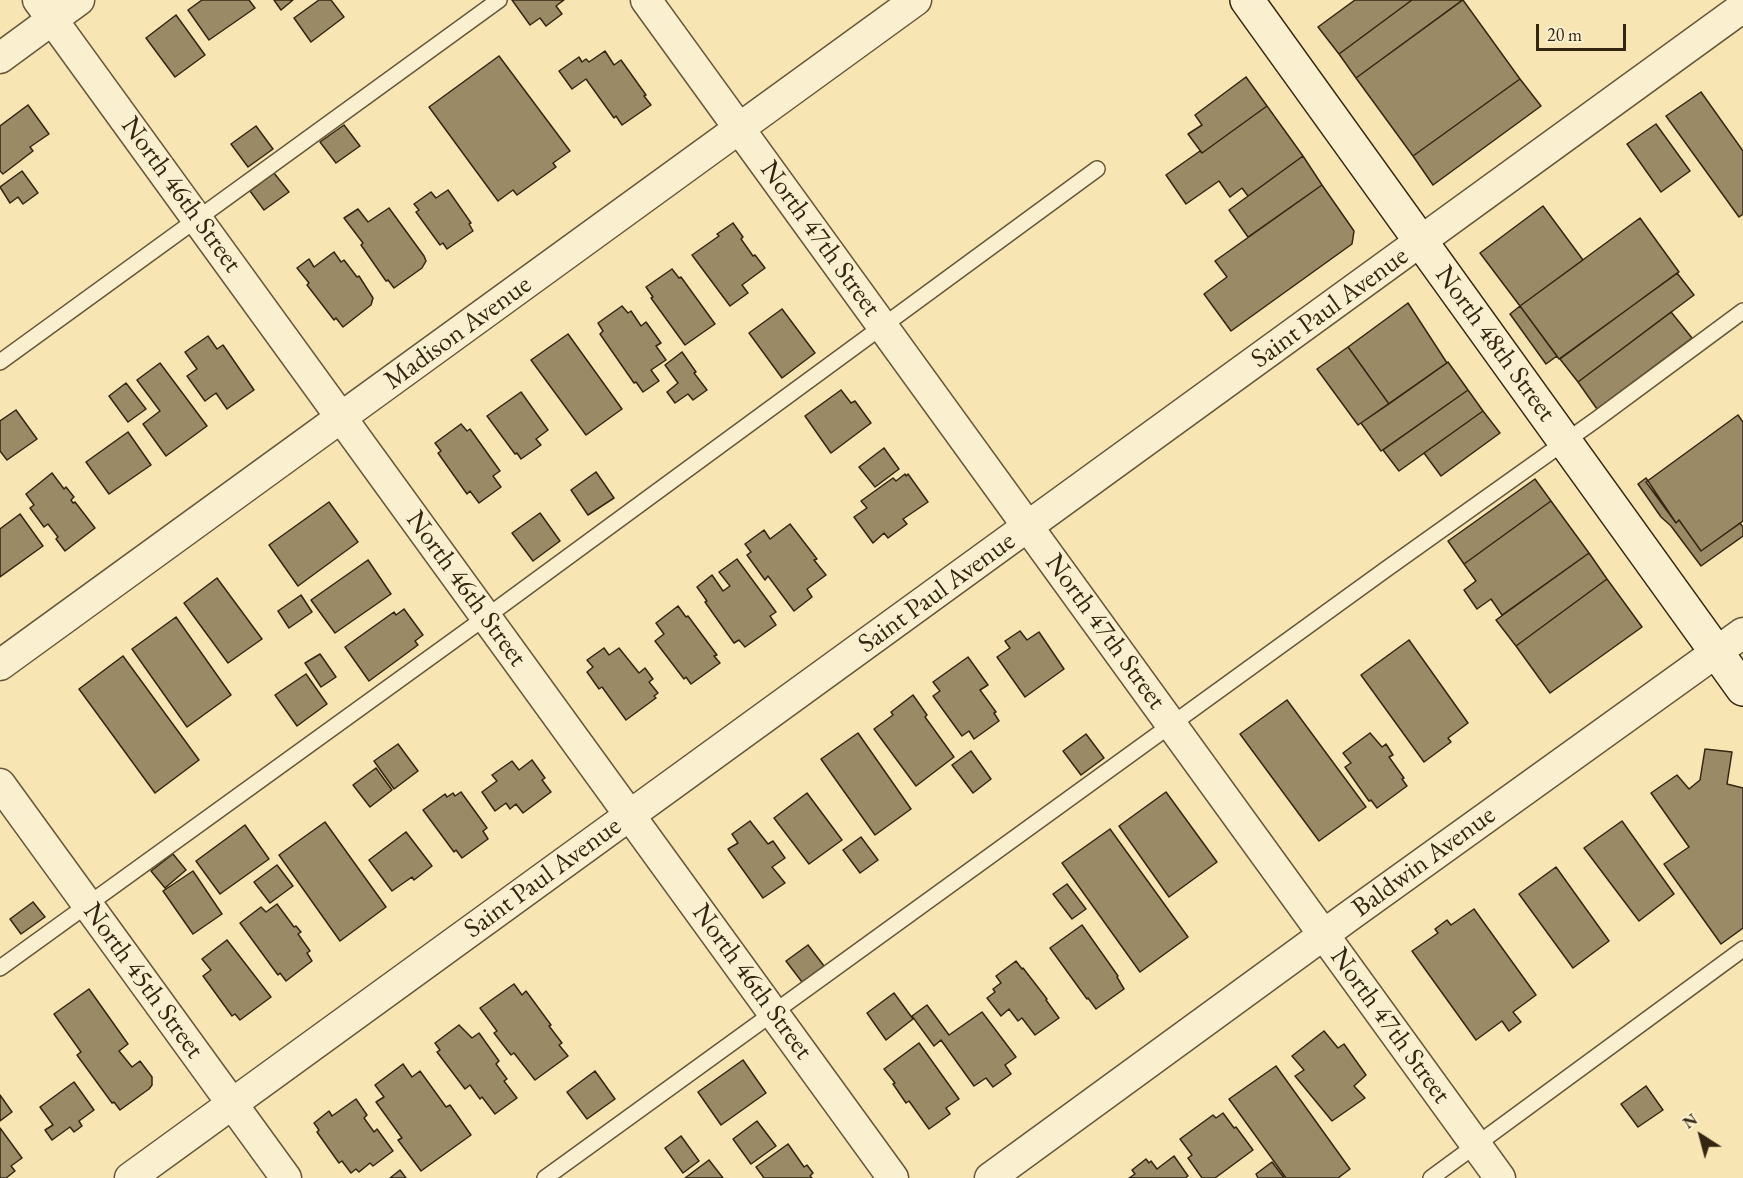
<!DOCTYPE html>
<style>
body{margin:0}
#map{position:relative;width:1743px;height:1178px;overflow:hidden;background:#f7e6b3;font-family:"EB Garamond",serif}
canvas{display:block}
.north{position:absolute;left:1671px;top:1106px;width:60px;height:60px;-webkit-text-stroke:4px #faefce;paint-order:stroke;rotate:324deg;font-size:16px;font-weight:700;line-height:24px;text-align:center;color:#352612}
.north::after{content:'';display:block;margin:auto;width:21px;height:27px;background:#352612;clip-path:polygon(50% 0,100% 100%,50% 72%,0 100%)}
.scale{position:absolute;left:1536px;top:24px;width:90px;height:27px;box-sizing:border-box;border:3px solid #352612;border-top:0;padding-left:8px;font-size:18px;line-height:21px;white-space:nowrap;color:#352612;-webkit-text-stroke:4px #faefce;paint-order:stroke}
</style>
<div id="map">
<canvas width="1743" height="1178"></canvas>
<div class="north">N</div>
<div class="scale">20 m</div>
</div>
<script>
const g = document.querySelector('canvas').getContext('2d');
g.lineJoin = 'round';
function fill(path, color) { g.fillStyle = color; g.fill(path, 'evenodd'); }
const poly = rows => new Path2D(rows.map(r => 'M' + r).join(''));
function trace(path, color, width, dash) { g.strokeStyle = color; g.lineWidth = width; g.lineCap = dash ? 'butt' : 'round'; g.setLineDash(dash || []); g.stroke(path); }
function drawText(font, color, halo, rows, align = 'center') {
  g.font = font + ' "EB Garamond",serif'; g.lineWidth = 4.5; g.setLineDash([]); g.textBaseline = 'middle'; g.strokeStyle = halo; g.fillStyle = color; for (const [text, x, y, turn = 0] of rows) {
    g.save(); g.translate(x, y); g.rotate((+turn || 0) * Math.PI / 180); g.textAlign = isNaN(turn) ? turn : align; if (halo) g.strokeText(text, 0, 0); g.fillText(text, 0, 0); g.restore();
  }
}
const building = poly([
 [202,0,249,0,255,8,209,40,188,10,202,0],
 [274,0,293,0,281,10,274,0],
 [319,0,331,0,344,17,311,42,294,18,319,0],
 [512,0,564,0,556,6,562,14,546,26,540,18,530,25,512,0],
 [1355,0,1412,0,1339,54,1318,27,1355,0],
 [1412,0,1460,0,1461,1,1356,78,1339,54,1412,0],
 [1463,0,1520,79,1413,156,1356,78,1463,0],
 [176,15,205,55,175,77,146,38,176,15],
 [605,51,614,65,621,60,646,95,644,96,651,105,622,125,616,116,614,118,586,79,572,89,559,71,579,57,582,62,586,59,589,62,605,51],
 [499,56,570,151,553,163,556,167,517,195,513,190,498,201,429,107,499,56],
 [1246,77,1267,106,1202,153,1188,134,1202,125,1195,115,1246,77],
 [1520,79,1541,106,1433,185,1413,156,1520,79],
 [1701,92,1743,151,1743,214,1739,217,1666,116,1701,92],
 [28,105,49,134,30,147,33,151,3,174,0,171,0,126,28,105],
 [1267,106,1303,156,1248,196,1242,188,1230,197,1219,181,1186,204,1166,175,1200,151,1202,153,1267,106],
 [1656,124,1690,171,1661,192,1627,144,1656,124],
 [344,125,360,146,336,163,320,142,344,125],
 [256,126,273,149,248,167,231,144,256,126],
 [1303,156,1322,185,1248,237,1229,210,1303,156],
 [22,171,38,193,23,204,18,197,10,203,0,187,22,171],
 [274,173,289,192,264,210,250,191,274,173],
 [1322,185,1354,231,1352,244,1231,331,1204,294,1227,277,1215,261,1322,185],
 [448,190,471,223,469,224,473,231,447,249,443,243,440,245,416,212,419,210,414,204,431,192,436,198,448,190],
 [1543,206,1583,260,1520,306,1480,253,1543,206],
 [389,208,424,256,426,261,422,268,394,288,388,280,386,281,361,245,363,243,344,218,358,209,368,222,389,208],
 [1640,218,1679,272,1559,359,1520,306,1640,218],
 [733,223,743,237,741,239,753,256,755,255,765,268,742,285,748,293,730,306,692,255,719,236,717,234,733,223],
 [334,252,341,262,344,260,357,277,359,276,373,298,371,305,343,327,336,318,334,320,307,285,309,283,297,268,309,259,314,267,334,252],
 [672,269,679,278,681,277,715,324,685,345,651,298,653,297,646,287,672,269],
 [1677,273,1694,295,1578,382,1560,359,1677,273],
 [1408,303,1447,363,1389,404,1348,347,1408,303],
 [622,306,628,313,631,311,641,326,646,322,661,343,656,346,666,360,651,370,659,381,643,392,636,382,634,383,600,334,603,331,598,323,622,306],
 [1520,306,1557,356,1546,364,1510,314,1520,306],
 [782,309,815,353,782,378,749,333,782,309],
 [1671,312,1692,338,1597,409,1578,382,1671,312],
 [568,334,622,409,586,435,531,360,568,334],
 [208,336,217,349,223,345,254,390,227,409,216,393,205,401,187,376,197,369,185,352,208,336],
 [1348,347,1389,404,1358,425,1317,369,1348,347],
 [682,352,696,372,694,373,707,390,693,400,688,394,675,403,667,392,678,383,665,365,682,352],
 [1448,362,1468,390,1381,451,1361,423,1448,362],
 [160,363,207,426,166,456,143,424,160,411,137,380,160,363],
 [126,383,146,409,128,422,109,396,126,383],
 [841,390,851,403,855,401,871,423,831,453,805,416,841,390],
 [1468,390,1483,411,1399,471,1383,450,1468,390],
 [521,392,548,430,536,439,541,445,521,459,517,453,515,454,487,416,521,392],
 [16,410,37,439,7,460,0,451,0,421,16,410],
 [1483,411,1500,433,1441,476,1424,453,1483,411],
 [1738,415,1743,422,1743,521,1701,551,1679,520,1676,523,1646,482,1738,415],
 [461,424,467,431,470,429,500,471,493,476,501,487,479,503,470,491,467,494,438,453,441,451,435,443,461,424],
 [128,432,151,465,109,494,86,462,128,432],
 [884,448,899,469,875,487,859,467,884,448],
 [596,472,614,498,588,515,571,490,596,472],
 [52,473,64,489,66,487,74,497,71,500,73,503,75,502,95,528,65,551,56,539,58,537,48,524,44,527,30,508,34,505,26,494,52,473],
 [905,474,906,476,908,474,928,502,903,519,907,524,888,538,884,533,873,543,854,517,867,508,861,501,893,478,896,481,905,474],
 [1646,478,1676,523,1679,520,1701,551,1740,523,1743,527,1743,536,1701,566,1671,526,1661,517,1638,484,1646,478],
 [1535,479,1551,501,1464,564,1448,541,1535,479],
 [1551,501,1589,553,1502,615,1491,599,1477,609,1464,590,1476,581,1464,564,1551,501],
 [329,502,358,542,298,586,269,545,329,502],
 [540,513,560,541,533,561,512,533,540,513],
 [20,514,43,546,0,577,0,529,20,514],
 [790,524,817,559,814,560,826,575,807,589,812,597,794,611,768,576,765,580,747,555,751,552,745,544,764,530,770,539,790,524],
 [1589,553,1607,579,1516,646,1496,620,1589,553],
 [737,559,776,612,770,616,776,625,745,647,739,640,734,643,705,602,707,601,697,587,712,575,723,591,730,586,719,572,737,559],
 [368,560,391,594,335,633,311,600,368,560],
 [217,578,262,639,228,663,184,603,217,578],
 [1607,579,1642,627,1550,693,1516,646,1607,579],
 [301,595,312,612,289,628,278,611,301,595],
 [678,606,686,617,688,616,717,655,714,656,720,663,691,684,686,677,684,679,655,641,664,634,656,623,678,606],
 [404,609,423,635,415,641,418,645,369,681,345,647,394,612,396,615,404,609],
 [176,617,231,695,187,727,132,649,176,617],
 [1020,631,1027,640,1039,632,1064,669,1025,697,997,657,1010,648,1005,641,1020,631],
 [1409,640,1468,723,1448,738,1451,742,1424,762,1361,675,1409,640],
 [604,648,609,655,619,648,639,673,645,668,653,679,649,682,658,693,654,696,656,698,626,720,602,687,599,689,587,672,593,667,587,660,604,648],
 [320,654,336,677,321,687,305,663,320,654],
 [123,656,199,760,155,793,79,689,123,656],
 [968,657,988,685,980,690,996,712,994,713,999,721,974,739,969,731,962,736,933,696,940,691,933,682,968,657],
 [306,674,327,704,297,726,275,695,306,674],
 [913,695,927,715,925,717,954,757,916,786,874,729,893,715,891,712,913,695],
 [1287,700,1366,807,1319,841,1240,734,1287,700],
 [858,733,911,809,875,835,821,759,858,733],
 [1370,733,1382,747,1386,744,1393,755,1389,757,1404,778,1402,779,1407,786,1377,808,1371,800,1369,801,1345,767,1351,763,1343,753,1370,733],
 [1086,734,1104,758,1081,775,1063,751,1086,734],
 [398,744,418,771,394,789,374,761,398,744],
 [1705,749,1732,752,1727,784,1743,788,1743,928,1721,944,1664,864,1689,847,1651,793,1677,775,1689,789,1700,780,1705,749],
 [971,751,991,779,973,793,952,765,971,751],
 [532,760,545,778,542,780,551,792,523,813,516,804,510,809,506,803,495,811,482,792,497,781,492,775,512,761,519,770,532,760],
 [376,768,392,790,370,807,353,785,376,768],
 [461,792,487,828,483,831,488,839,462,858,456,850,454,852,423,810,445,794,447,797,453,793,455,796,461,792],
 [1166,792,1217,862,1169,897,1119,826,1166,792],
 [807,793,842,840,809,864,774,818,807,793],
 [750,821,768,844,773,841,785,858,772,867,785,883,763,898,728,849,738,843,732,834,750,821],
 [1622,821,1674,894,1639,921,1584,848,1622,821],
 [325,822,386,907,340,941,279,855,325,822],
 [245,825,269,859,220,894,196,861,245,825],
 [1110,829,1188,937,1140,972,1062,863,1110,829],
 [406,832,432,866,414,880,412,877,392,891,369,860,406,832],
 [861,837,878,860,860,873,843,850,861,837],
 [173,854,186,870,165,888,151,871,173,854],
 [277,865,293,886,270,903,254,882,277,865],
 [1556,867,1609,941,1573,968,1519,894,1556,867],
 [193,871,222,914,193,934,163,891,193,871],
 [1067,884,1086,909,1072,919,1053,894,1067,884],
 [33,902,45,917,21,934,10,919,33,902],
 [277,904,294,927,296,926,301,932,298,934,310,951,307,953,312,961,286,981,280,973,278,975,240,923,261,907,266,912,277,904],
 [1474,909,1536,995,1513,1012,1521,1022,1509,1031,1502,1021,1476,1040,1412,951,1438,933,1435,929,1447,920,1451,925,1474,909],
 [1082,925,1118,976,1117,977,1124,989,1096,1009,1088,998,1087,999,1050,948,1082,925],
 [227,940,271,997,240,1020,235,1014,232,1016,203,976,211,970,202,959,227,940],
 [808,945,824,966,802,982,786,961,808,945],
 [1016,961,1022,969,1023,968,1047,999,1046,1000,1059,1018,1035,1035,1022,1018,1018,1021,1009,1009,1001,1016,987,998,995,992,993,989,1001,983,996,976,1016,961],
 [514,984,522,995,526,991,551,1025,549,1026,562,1043,559,1045,568,1056,535,1080,514,1053,511,1055,494,1033,497,1031,480,1008,514,984],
 [89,989,128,1044,119,1051,132,1067,140,1061,152,1077,152,1085,149,1089,120,1110,114,1102,112,1103,77,1055,81,1052,54,1014,89,989],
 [894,993,913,1019,886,1040,867,1013,894,993],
 [927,1005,949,1035,982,1012,1016,1057,1005,1065,1011,1074,993,1087,986,1078,974,1086,941,1040,934,1046,912,1016,927,1005],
 [459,1025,472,1038,479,1033,499,1061,496,1064,507,1079,504,1081,517,1098,495,1114,482,1097,480,1099,470,1085,465,1089,437,1052,440,1050,435,1043,459,1025],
 [1324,1031,1338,1048,1344,1044,1366,1075,1354,1086,1365,1098,1332,1121,1295,1076,1304,1070,1292,1056,1324,1031],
 [919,1043,959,1099,946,1108,950,1114,929,1129,909,1101,906,1103,893,1084,895,1083,884,1069,919,1043],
 [743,1060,766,1093,721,1125,698,1092,743,1060],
 [403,1064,412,1077,420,1071,446,1107,450,1105,471,1135,421,1171,398,1140,402,1138,376,1102,384,1097,375,1085,403,1064],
 [1276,1066,1350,1169,1338,1178,1286,1178,1229,1099,1276,1066],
 [595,1071,615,1099,587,1119,567,1092,595,1071],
 [74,1082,94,1110,79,1121,82,1126,74,1132,70,1127,52,1140,45,1130,53,1125,40,1107,74,1082],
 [1646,1086,1663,1110,1638,1127,1621,1104,1646,1086],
 [0,1095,12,1112,0,1121,0,1095],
 [356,1099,367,1115,364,1118,374,1132,377,1129,393,1151,373,1166,370,1163,359,1172,356,1169,351,1173,342,1161,339,1163,317,1132,319,1130,314,1123,329,1111,332,1116,356,1099],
 [1223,1113,1234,1128,1236,1127,1253,1150,1215,1178,1202,1178,1188,1158,1192,1155,1180,1139,1213,1115,1216,1118,1223,1113],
 [757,1121,776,1146,751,1164,733,1139,757,1121],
 [0,1128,22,1158,11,1166,15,1171,6,1178,0,1178,0,1128],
 [681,1136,699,1161,683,1173,665,1148,681,1136],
 [788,1144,804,1167,807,1165,813,1173,810,1176,812,1178,764,1178,756,1167,788,1144],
 [1174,1156,1188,1176,1185,1178,1129,1178,1135,1174,1132,1170,1146,1159,1149,1163,1151,1161,1157,1169,1174,1156],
 [709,1160,723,1178,685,1178,709,1160],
 [1272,1162,1284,1178,1258,1178,1256,1174,1272,1162],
 [400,1170,406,1178,390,1178,400,1170]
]);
fill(building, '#9a8a66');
trace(building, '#352612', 1.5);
const lane = poly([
 [0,362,499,0],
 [0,968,486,617,1097,169],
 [545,1178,1385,570,1597,419,1743,311],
 [1431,1178,1743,949]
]);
const street = poly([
 [38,0,893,1178],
 [646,0,1500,1178],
 [0,58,79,0],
 [0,665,916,0],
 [0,784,286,1178],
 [130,1178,1743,7],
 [990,1178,1352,914,1743,633]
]);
const secondary = poly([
 [1247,0,1743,689]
]);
trace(lane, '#66563a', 18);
trace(street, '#66563a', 33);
trace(secondary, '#352612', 36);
trace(lane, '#faefce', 15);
trace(street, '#faefce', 30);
trace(secondary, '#faefce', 33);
drawText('27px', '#352612', '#faefce', [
 ["North 46th Street",181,195,54],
 ["North 47th Street",820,239,54],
 ["Saint Paul Avenue",1330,308,-36],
 ["Madison Avenue",458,333,-36],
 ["North 48th Street",1495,344,54],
 ["North 46th Street",466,589,54],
 ["Saint Paul Avenue",937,593,-36],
 ["North 47th Street",1105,632,54],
 ["Baldwin Avenue",1424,862,-36],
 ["Saint Paul Avenue",543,878,-36],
 ["North 45th Street",143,981,54],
 ["North 46th Street",752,982,54],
 ["North 47th Street",1390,1026,54]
]);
</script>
